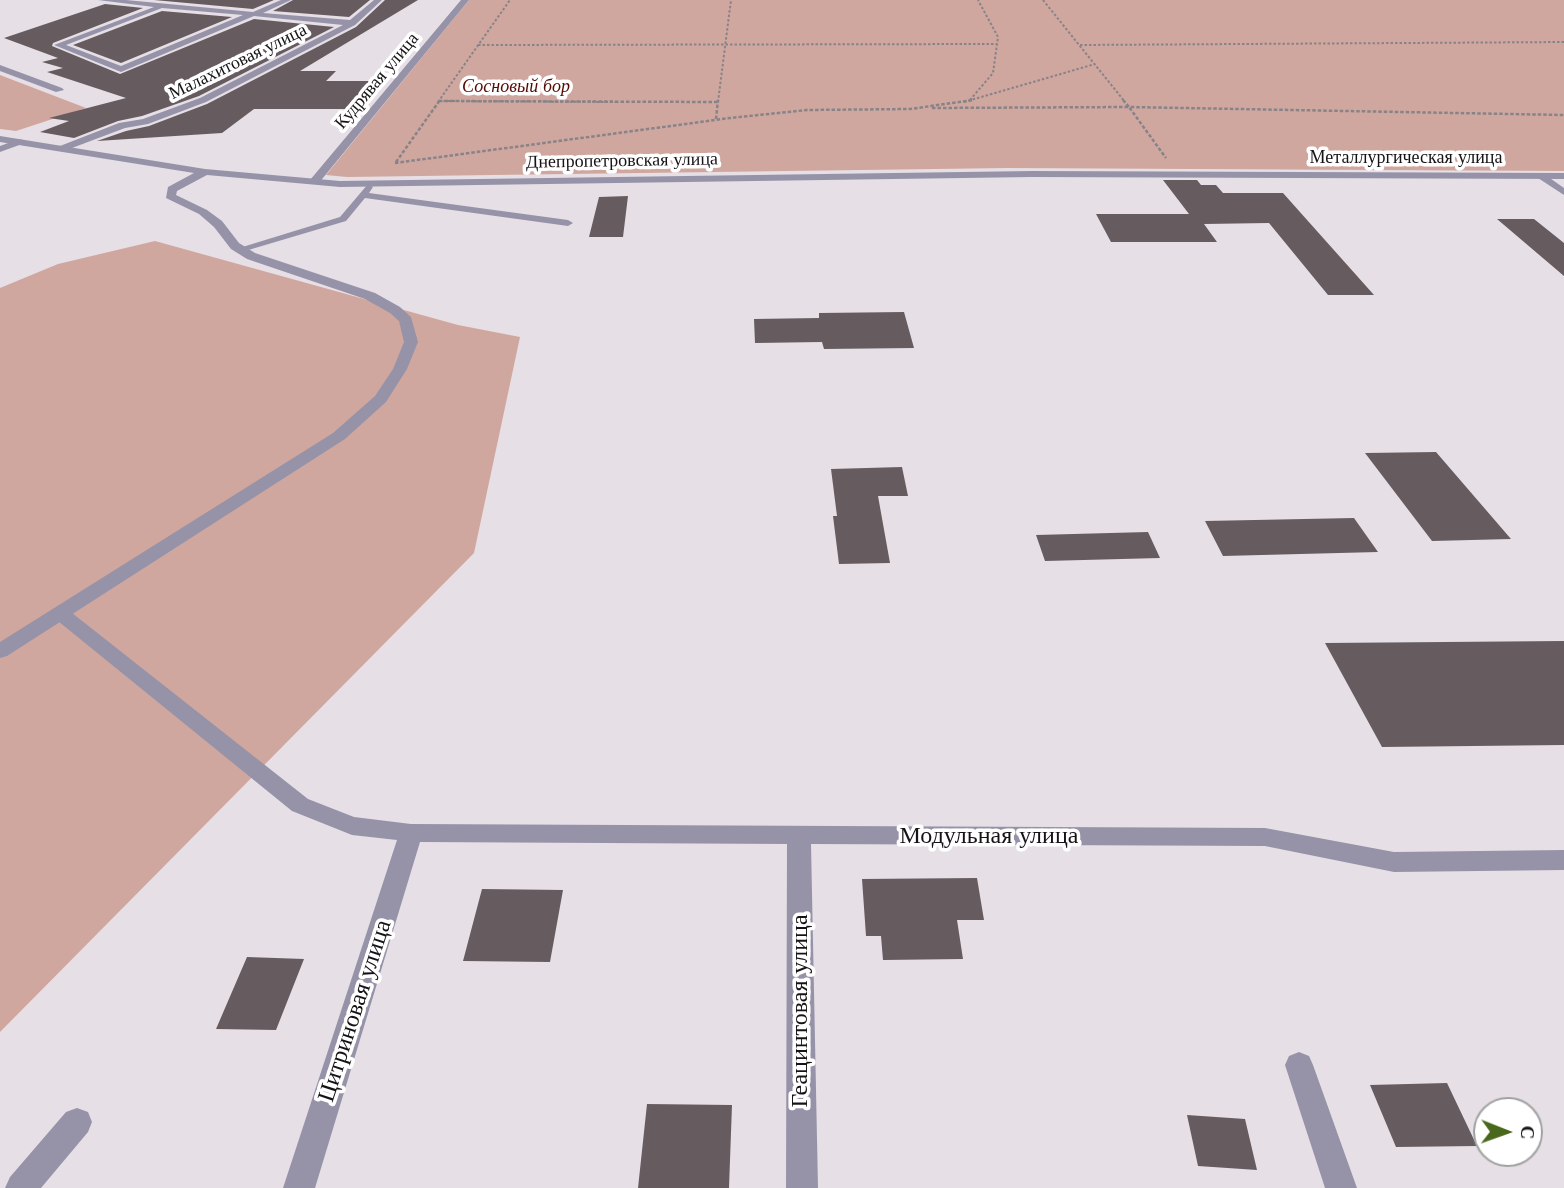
<!DOCTYPE html>
<meta charset="utf-8">
<style>
body{margin:0}
#map{position:relative;width:1564px;height:1188px;overflow:hidden;background:#e6dfe6;font-family:"Libre Baskerville",serif}
canvas{display:block}
.north{position:absolute;left:1473px;top:1097px;width:70px;height:70px;box-sizing:border-box;background:#fff;border:2px solid #a1a1a1;border-radius:50%;rotate:91deg;font-size:19px;font-weight:700;line-height:28px;text-align:center;color:#151315}
.north::after{content:'';display:block;margin:auto;width:24px;height:32px;background:#4a681c;clip-path:polygon(50% 0,100% 100%,50% 72%,0 100%)}
</style>
<div id="map">
<canvas width="1564" height="1188"></canvas>
<div class="north">С</div>
</div>
<script>
const g = document.querySelector('canvas').getContext('2d');
g.lineJoin = 'round';
function fill(path, color) { g.fillStyle = color; g.fill(path, 'evenodd'); }
const poly = rows => new Path2D(rows.map(r => 'M' + r).join(''));
function trace(path, color, width, dash) { g.strokeStyle = color; g.lineWidth = width; g.lineCap = dash ? 'butt' : 'round'; g.setLineDash(dash || []); g.stroke(path); }
function drawText(font, color, halo, rows, align = 'center') {
  g.font = font + ' "Libre Baskerville",serif'; g.lineWidth = 7; g.setLineDash([]); g.textBaseline = 'middle'; g.strokeStyle = halo; g.fillStyle = color; for (const [text, x, y, turn = 0] of rows) {
    g.save(); g.translate(x, y); g.rotate((+turn || 0) * Math.PI / 180); g.textAlign = isNaN(turn) ? turn : align; if (halo) g.strokeText(text, 0, 0); g.fillText(text, 0, 0); g.restore();
  }
}
fill(poly([
 [469,0,1564,0,1564,171,1008,168,347,177,326,175],
 [0,75,86,108,16,131,0,129],
 [155,241,458,325,520,337,474,553,0,1032,0,288,58,264]
]), '#d0a79f');
fill(poly([
 [154,0,274,0,253,9],
 [293,0,370,0,349,17,273,11],
 [385,0,418,0,300,71,336,71,326,81,372,81,346,109,254,109,222,133,97,141,126,131,149,126,207,104,356,27],
 [105,4,143,8,53,43,52,46,120,74,254,19,334,27,199,96,142,116,118,121,74,138,40,132,69,121,49,118,126,98,47,72,63,68,42,62,58,58,4,38],
 [162,11,232,17,121,63,73,45],
 [1163,180,1197,180,1201,185,1216,185,1223,193,1283,193,1374,295,1328,295,1269,223,1204,224,1217,242,1111,242,1096,214,1189,214],
 [628,196,623,237,589,237,599,197],
 [1497,219,1534,219,1564,243,1564,276],
 [904,312,914,348,824,349,822,342,755,343,754,319,819,318,819,313],
 [1436,452,1511,539,1432,541,1365,453],
 [902,467,908,496,878,496,890,563,839,564,833,516,837,516,831,469],
 [1354,518,1378,552,1223,556,1205,521],
 [1148,532,1160,558,1045,561,1036,535],
 [1564,641,1564,745,1382,747,1325,643],
 [977,878,984,920,957,920,963,959,883,960,881,936,866,936,862,879],
 [482,889,563,890,550,962,463,961],
 [247,957,304,959,276,1030,216,1029],
 [1447,1083,1477,1146,1396,1147,1370,1085],
 [647,1104,732,1105,729,1188,638,1188],
 [1187,1115,1245,1119,1257,1170,1198,1166]
]), '#665c5f');
trace(poly([
 [1043,0,1125,102],
 [478,45,997,44],
 [1080,45,1564,42],
 [970,100,993,73,998,37,978,0],
 [439,101,618,102],
 [438,102,510,0],
 [718,102,731,0],
 [964,102,1095,64]
]), '#888388', 2, [2.5, 2]);
trace(poly([
 [1123,100,1129,107,1564,115],
 [439,101,718,102],
 [932,108,1129,107,1166,158],
 [716,119,718,100],
 [396,162,440,100],
 [395,163,730,118,807,110,910,109,973,100]
]), '#888388', 2.5, [3.5, 2]);
fill(poly([
 [19,139,22,140,22,144,0,152,0,146,19,139],
 [1538,174,1544,174,1564,188,1564,195,1538,178,1538,174],
 [368,184,373,187,369,193,568,220,573,223,568,226,365,198,346,221,245,251,236,249,340,217,368,184]
]), '#9693a9');
fill(poly([
 [98,0,126,0,253,12,281,0,291,0,263,13,350,20,374,0,382,0,355,25,206,102,148,124,125,128,64,151,59,148,60,146,119,123,143,119,200,98,343,25,254,16,121,72,54,45,154,7,98,0],
 [162,8,243,15,121,66,66,45,162,8],
 [461,0,469,0,318,184,310,184,310,180,461,0],
 [0,65,62,88,64,90,56,92,0,71,0,65],
 [60,607,67,609,308,799,354,817,411,824,1265,828,1394,852,1564,850,1564,870,1394,872,1265,846,811,844,818,1188,786,1188,787,844,420,842,315,1188,283,1188,397,840,352,835,292,811,53,617,50,613,53,609,60,607],
 [1299,1052,1309,1056,1313,1065,1357,1188,1325,1188,1285,1065,1289,1056,1299,1052],
 [77,1108,88,1112,92,1122,88,1132,41,1188,5,1188,10,1177,66,1112,77,1108]
]), '#9693a9');
fill(poly([
 [0,136,205,169,340,181,1032,171,1564,173,1564,179,1032,177,340,187,207,175,177,191,176,195,207,210,222,221,239,243,255,253,375,293,400,307,411,317,418,342,407,369,386,402,345,439,7,656,0,658,0,642,333,433,375,396,393,369,404,342,399,321,390,313,365,299,247,259,231,249,214,227,199,214,166,198,168,187,194,173,0,142,0,136]
]), '#9693a9');
drawText('18px', '#151315', '#fff', [
 ["Малахитовая улица",238,62,-26],
 ["Кудрявая улица",377,81,-50],
 ["Металлургическая улица",1406,158],
 ["Днепропетровская улица",622,161,-1]
]);
drawText('italic 18px', '#540c05', '#fff', [
 ["Сосновый бор",516,87]
]);
drawText('24px', '#151315', '#fff', [
 ["Модульная улица",989,836],
 ["Цитриновая улица",355,1011,-72],
 ["Геацинтовая улица",800,1011,-90]
]);
</script>
